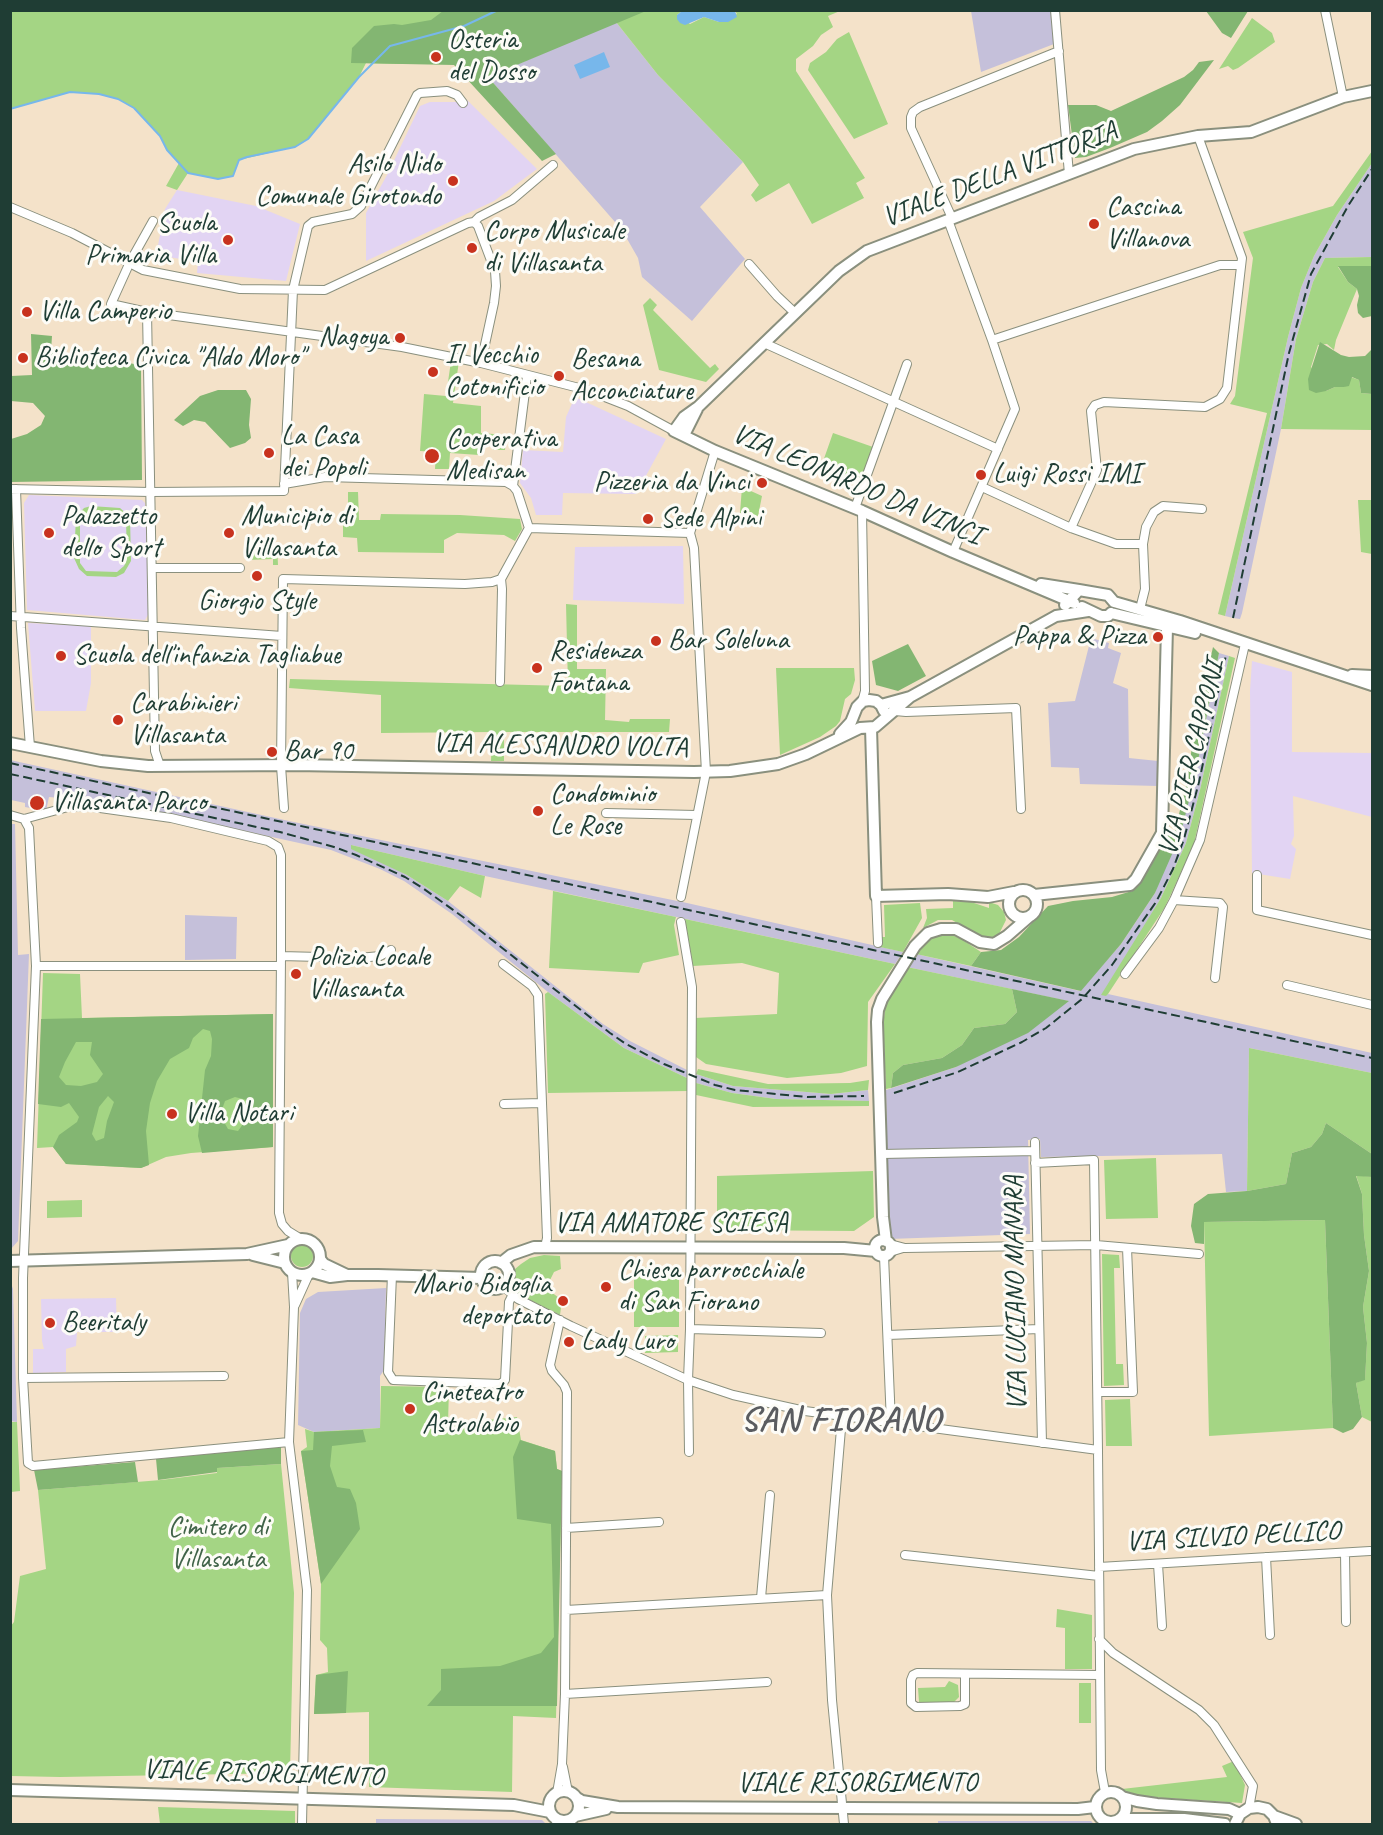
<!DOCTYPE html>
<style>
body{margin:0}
#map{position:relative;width:1383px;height:1835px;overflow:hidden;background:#f4e2c9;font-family:Caveat,sans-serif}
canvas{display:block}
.frame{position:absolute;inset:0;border:12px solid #1f3d34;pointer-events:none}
</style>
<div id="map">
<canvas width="1383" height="1835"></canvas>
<div class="frame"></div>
</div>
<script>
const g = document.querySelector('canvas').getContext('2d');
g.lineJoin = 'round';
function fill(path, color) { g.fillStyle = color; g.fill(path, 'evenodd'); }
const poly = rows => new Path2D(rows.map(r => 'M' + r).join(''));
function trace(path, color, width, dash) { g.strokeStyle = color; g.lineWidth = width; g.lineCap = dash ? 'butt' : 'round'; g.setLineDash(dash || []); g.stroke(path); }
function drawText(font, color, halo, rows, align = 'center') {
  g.font = font + ' Caveat,sans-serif'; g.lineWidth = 6; g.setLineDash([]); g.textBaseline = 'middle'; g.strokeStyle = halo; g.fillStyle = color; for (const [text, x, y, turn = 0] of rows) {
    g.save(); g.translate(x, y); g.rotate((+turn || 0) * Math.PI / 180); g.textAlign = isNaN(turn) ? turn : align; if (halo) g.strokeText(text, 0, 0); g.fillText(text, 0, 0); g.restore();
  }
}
fill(poly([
 [467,100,537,169,494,201,366,261,366,213,387,175,420,106,430,102,457,102,460,105],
 [177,190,256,206,300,224,286,281,197,273,198,262,163,256,162,258,156,256,165,209],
 [575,397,666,439,636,494,563,493,562,515,536,515,531,498,520,483,523,450,563,452,566,417],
 [29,495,142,500,145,503,149,613,145,620,27,610,24,503],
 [683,546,684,604,573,600,575,547],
 [28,623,91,626,91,683,86,711,35,711],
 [1252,661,1292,672,1292,752,1372,753,1372,817,1293,796,1294,836,1291,844,1296,849,1290,879,1252,873,1250,691],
 [116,1298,117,1332,77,1332,76,1346,66,1349,66,1372,33,1373,33,1349,44,1349,42,1341,41,1299]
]), '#e2d4f3');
fill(poly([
 [971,11,1051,11,1054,44,981,72],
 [616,22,658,75,743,162,700,207,745,259,692,321,642,277,638,258,622,230,488,77],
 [1372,163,1372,257,1325,258,1313,282,1296,339,1281,429,1242,613,1240,619,1233,618,1225,616,1288,337,1301,288,1314,256,1337,215],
 [1091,638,1109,643,1108,648,1121,653,1113,683,1128,689,1129,758,1158,761,1158,786,1080,784,1079,768,1051,767,1048,703,1075,701],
 [1219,653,1229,656,1200,790,1186,843,1161,898,1105,996,1108,994,1372,1053,1372,1073,1249,1048,1247,1191,1226,1192,1222,1154,1041,1157,1040,1139,1028,1140,1030,1234,889,1239,886,1090,956,1067,1068,1001,907,967,916,954,1080,991,1121,944,1155,893,1194,781],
 [10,760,289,821,687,903,903,952,895,964,485,876,351,845,407,875,448,901,603,1024,630,1041,689,1071,689,1079,624,1048,548,992,452,914,404,881,380,869,331,850,172,815,59,804,60,798,49,797,46,811,25,807,25,803,11,800],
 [10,824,15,824,18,955,29,954,18,1241,11,1249],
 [185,915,237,917,236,959,185,960],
 [696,1074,733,1086,831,1094,868,1090,869,1101,776,1099,732,1093,696,1083],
 [11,1283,13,1289,17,1422,10,1421],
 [386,1288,384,1370,380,1376,380,1428,314,1432,298,1425,300,1313,306,1299,318,1292],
 [376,1819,542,1820,546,1824,376,1824],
 [938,1821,1091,1821,1094,1824,938,1824]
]), '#c5c0da');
fill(poly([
 [646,10,682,11,677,15,690,24,704,17,719,22,737,14,735,11,840,11,828,16,833,27,821,35,813,46,796,59,796,71,865,178,856,183,864,198,812,224,789,183,756,202,751,195,759,185,743,162,658,75,616,22],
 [10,11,630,11,399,64,366,63,359,77,308,139,295,147,239,160,233,176,218,179,188,173,177,190,166,186,179,163,167,150,160,136,134,108,118,99,99,94,70,92,11,109],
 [1252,18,1272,33,1275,42,1238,68,1233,70,1228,66,1219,69],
 [849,32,888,124,854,139,808,70,810,63,826,52,837,39],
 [1372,151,1372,163,1337,215,1314,256,1301,288,1288,337,1225,616,1218,614,1267,413,1230,404,1235,396,1253,258,1243,232,1333,206],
 [1372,257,1372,266,1338,267,1348,282,1357,289,1336,340,1334,350,1327,344,1318,345,1311,367,1326,391,1335,387,1344,387,1351,377,1359,380,1361,393,1372,394,1372,430,1281,429,1296,339,1313,282,1325,258],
 [650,298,657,305,653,310,710,368,715,364,719,369,706,382,659,370,643,305],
 [451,361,459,361,453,403,481,406,481,433,506,435,505,450,493,450,494,441,481,439,479,455,450,453,449,469,435,469,436,452,420,451,424,394,446,396],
 [833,433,873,447,859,484,820,470],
 [742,487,762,496,758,516,740,513],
 [348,492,358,492,359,520,380,520,381,514,460,515,520,519,522,529,515,541,504,535,457,533,444,540,444,553,358,552,357,538,343,537,343,521,348,520],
 [1358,500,1372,500,1372,554,1361,552],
 [91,506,120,508,130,517,131,561,124,573,116,577,87,576,79,569,74,558,76,517,84,508],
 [89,512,119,512,126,520,127,559,124,566,117,572,86,571,80,563,80,520],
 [248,545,277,545,278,565,273,565,273,559,248,560],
 [566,604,577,605,577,669,606,669,605,720,629,722,630,719,670,719,669,732,504,732,504,761,491,761,492,732,381,733,381,695,289,688,290,679,568,686],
 [1229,656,1235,658,1194,844,1165,907,1108,994,1106,996,1101,995,1161,898,1186,843,1200,790],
 [776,668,854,668,855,680,851,694,845,699,840,721,836,726,820,737,780,755],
 [351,845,485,876,481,898,460,886,448,901,407,875,351,849],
 [553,891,676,917,674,925,679,955,643,963,639,973,549,968],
 [953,901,971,902,989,908,989,902,998,905,1004,912,1006,920,999,934,991,938,983,938,952,920,938,920,923,928,927,918,926,909,953,908],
 [920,903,922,918,903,952,880,947,879,937,885,937,884,905],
 [685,919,895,964,868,1002,867,1066,841,1073,787,1078,706,1064,696,1057,695,1018,777,1014,779,973,742,963,693,966],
 [942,934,952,935,963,940,981,952,971,966,916,954,922,944,930,938],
 [907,967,1012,989,1017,1012,1005,1024,974,1028,962,1045,942,1058,903,1065,893,1073,891,1088,886,1089,883,1025,886,1002],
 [43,973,80,974,82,1018,273,1014,273,1147,191,1153,166,1157,141,1168,66,1164,53,1147,37,1148],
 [548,992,624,1048,689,1079,688,1091,548,1093,545,994],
 [1249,1048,1372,1073,1372,1154,1326,1123,1322,1134,1311,1147,1292,1153,1286,1184,1247,1191],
 [698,1069,768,1084,850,1083,869,1080,868,1090,831,1094,733,1086,696,1074],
 [696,1083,732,1093,776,1099,869,1101,869,1106,753,1107,696,1095],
 [1156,1158,1158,1218,1106,1219,1104,1160],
 [873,1171,874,1217,854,1231,717,1230,717,1176],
 [1356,1175,1372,1177,1372,1422,1362,1417,1356,1383,1365,1379,1367,1343,1363,1307,1369,1271,1364,1235,1362,1194],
 [82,1200,82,1217,47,1218,47,1201],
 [1325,1220,1333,1428,1209,1436,1204,1222],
 '291 1256a11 11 0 1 1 22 0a11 11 0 1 1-22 0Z',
 [1102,1254,1119,1255,1120,1268,1114,1268,1116,1364,1123,1364,1124,1385,1104,1386],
 [544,1255,560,1256,561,1269,554,1272,549,1282,551,1292,562,1300,560,1315,522,1296,515,1291,512,1282,515,1269,521,1264,530,1258],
 [634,1267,679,1267,679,1327,634,1327],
 [678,1335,678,1352,645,1353,645,1336],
 [381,1386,449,1387,448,1424,517,1417,521,1440,555,1451,557,1469,562,1471,556,1718,513,1716,512,1792,369,1787,369,1712,314,1714,316,1675,328,1672,327,1648,320,1640,321,1584,301,1451,307,1447,305,1429,314,1432,380,1428],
 [1130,1399,1132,1446,1106,1446,1105,1400],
 [10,1422,17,1422,20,1491,11,1492],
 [281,1464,294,1593,290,1773,60,1777,11,1776,10,1627,14,1622,20,1576,46,1569,38,1490,161,1480,217,1473,217,1468],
 [1057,1609,1092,1615,1092,1669,1065,1669,1065,1628,1056,1627],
 [949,1681,958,1685,959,1697,954,1702,919,1702,918,1688,945,1687],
 [1079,1683,1091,1683,1091,1723,1079,1723],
 [1234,1761,1245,1785,1242,1803,1134,1796,1122,1789,1227,1777,1222,1766],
 [158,1807,295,1811,295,1824,160,1824]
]), '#a4d584');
fill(poly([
 [443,11,443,10,646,11,488,77,556,154,542,161,454,65,351,63,352,48,374,26,394,24,402,25,431,20],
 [1206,11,1248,11,1231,38,1222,33],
 [1214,60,1180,105,1162,121,1147,132,1110,148,1086,157,1075,158,1068,105,1096,105,1111,111,1184,77,1193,70,1199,62],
 [1372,266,1372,316,1363,318,1358,313,1357,305,1359,296,1357,289,1348,282,1338,266],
 [31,334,52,336,51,351,141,365,142,480,11,482,11,439,27,434,41,425,45,416,33,403,11,401,11,376,32,375],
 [1320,342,1341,355,1349,357,1365,356,1371,350,1372,343,1372,394,1361,393,1359,380,1352,377,1349,386,1344,387,1335,387,1326,391,1316,393,1309,390,1308,379],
 [218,390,246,390,251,399,249,425,251,438,245,443,230,448,205,422,194,420,183,426,174,420,200,396],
 [908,644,926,676,898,691,876,685,872,661],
 [1213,647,1219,653,1194,781,1180,836,1155,893,1121,944,1081,991,971,966,981,952,1001,950,1019,937,1048,906,1073,901,1112,897,1132,891,1153,862,1165,833,1174,834,1187,782,1194,732],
 [1012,989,1069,1001,1028,1033,956,1067,891,1088,893,1073,903,1065,942,1058,962,1045,974,1028,1005,1024,1017,1012],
 [273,1014,273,1147,202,1153,198,1136,205,1070,211,1056,212,1039,210,1031,203,1029,193,1038,189,1048,170,1059,157,1081,150,1103,146,1131,149,1165,141,1168,66,1164,53,1147,59,1135,77,1122,79,1117,69,1103,61,1107,38,1104,41,1019],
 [76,1042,92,1042,90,1055,103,1074,97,1082,81,1086,66,1085,59,1077,65,1062],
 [108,1096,114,1102,107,1121,104,1138,96,1141,92,1134,99,1107],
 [235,1097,247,1100,250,1110,246,1120,238,1131,228,1129,220,1115,225,1101],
 [1326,1123,1372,1154,1372,1177,1356,1176,1362,1194,1364,1235,1369,1271,1363,1307,1367,1343,1365,1380,1356,1383,1362,1417,1353,1429,1343,1433,1333,1428,1325,1220,1204,1222,1204,1244,1195,1243,1191,1226,1194,1204,1208,1194,1247,1191,1286,1184,1292,1153,1311,1147,1322,1134],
 [363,1430,366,1442,332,1446,330,1466,337,1487,350,1489,356,1503,360,1529,321,1584,301,1451,313,1450,314,1432],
 [520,1440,555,1451,557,1469,562,1471,557,1706,427,1706,441,1690,441,1669,500,1666,541,1653,554,1637,551,1524,517,1519,513,1457],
 [281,1447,281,1464,217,1468,217,1472,158,1480,156,1459],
 [135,1462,138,1482,38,1490,34,1470],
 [348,1671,346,1713,314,1714,316,1675]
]), '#83b672');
fill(poly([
 [735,11,737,17,728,22,719,22,704,17,685,25,680,23,677,19,677,15,682,11],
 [604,52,610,67,580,79,574,65]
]), '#77b7eb');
trace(poly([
 [10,109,70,92,99,94,118,99,134,108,160,136,167,150,188,173,218,179,233,176,239,160,247,157,295,147,308,139,359,77,390,46,464,26,498,10]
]), '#77b7eb', 2);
const street = poly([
 [1055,10,1069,174],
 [1325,10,1343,97],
 [10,207,72,233,143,270,240,289,325,290,468,223,474,222,479,217,512,200,553,165],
 [952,218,911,128,911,117,913,112,920,107,1059,51],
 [948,220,992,340,1015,409,953,552],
 [153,221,130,262,111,304,147,312,402,347,481,363,587,390,628,406,674,431],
 [474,222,478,226,495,271,496,286,494,303,481,363],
 [749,264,777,296,795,313],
 [147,312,155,751,160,766],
 [992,340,1220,265,1241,265],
 [764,343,998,449],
 [284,484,325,477,506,482,513,486,517,491,529,528],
 [513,486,527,376],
 [982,487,1071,528,1116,544,1143,544],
 [10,489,150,492,284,491,293,290,308,226,313,222,352,214,361,206,417,95,420,93,447,91,457,95,463,103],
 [16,489,21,628,30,747],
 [855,508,907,364],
 [529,528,690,533],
 [1071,528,1097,470,1091,411,1095,405,1104,402,1205,407,1220,399,1227,388,1242,258,1198,136],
 [152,568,240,568],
 [1140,609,1145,589,1143,544,1146,527,1154,512,1163,506,1202,509],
 [10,616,282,636],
 [500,682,502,589,501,579],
 [862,702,865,691,862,511],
 [895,711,906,712,1016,708,1021,809],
 [284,808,281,766,283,579,465,584,492,582,501,579,529,528],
 [606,813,696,815],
 [10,815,24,819,68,807,86,806,171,818,268,841,278,847,281,855,281,956,279,1213,282,1224,288,1231,301,1239],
 [24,819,29,828,36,966,23,1278,23,1378,28,1463,33,1466,289,1442],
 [1257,875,1257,910,1372,935],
 [876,896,878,943],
 [681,897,706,772,694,548,690,533,715,451],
 [1174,900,1220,903,1223,907,1215,978],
 [681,922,692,987,690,1329,688,1380,689,1452],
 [281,956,359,958,380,956,391,950],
 [503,964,532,986,538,995,547,1238,545,1247],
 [36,966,281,966],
 [1125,974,1159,928,1174,900,1200,840,1245,644],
 [1287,985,1372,1005],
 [504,1104,541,1103],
 [1035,1142,1042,1443],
 [882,1154,1035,1151],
 [1035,1163,1094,1160,1098,1450],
 [890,1244,905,1248,1096,1245,1199,1254],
 [890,1252,903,1248],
 [884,1256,891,1423],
 [292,1272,294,1307,289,1442,307,1590,302,1824],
 [392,1275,388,1372,393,1380,500,1384,503,1382,505,1380,509,1302,513,1294],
 [503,1286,518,1299,571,1326,688,1380,733,1395,805,1411,1098,1450,1101,1770,1105,1792],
 [295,1305,309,1274],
 [690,1329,821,1333],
 [888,1335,1039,1329],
 [23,1378,224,1376],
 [1098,1392,1133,1392,1127,1248],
 [842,1417,827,1595,832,1700,844,1824],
 [566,1528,659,1522],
 [1345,1553,1346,1622],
 [905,1555,1099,1576],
 [1266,1557,1270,1635],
 [1158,1564,1162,1626],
 [1099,1567,1370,1551],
 [761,1598,770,1495],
 [566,1610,827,1595],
 [1099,1639,1113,1653,1199,1710,1214,1725,1253,1786,1249,1808],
 [965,1674,965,1704,960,1706,916,1707,911,1703,911,1680,913,1675,917,1673,1099,1675],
 [565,1694,767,1682],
 [563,1767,568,1792],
 [557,1793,562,1764,565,1694,567,1392,564,1385,552,1371,550,1365,560,1320],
 [555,1818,557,1824],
 [1105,1824,1106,1821]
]);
const secondary = poly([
 [684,435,697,409],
 [1041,584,1079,590],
 [1114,602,1180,621,1372,685],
 [1074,603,953,552,862,511,715,451,674,431,684,417,698,407,839,271,867,251,1134,149,1198,136,1251,132,1343,97,1372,91],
 [1065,605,1079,590,1108,595,1114,602],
 [1082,607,1101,616,1108,616,1111,613],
 [1111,613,1195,633],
 [1352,675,1372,676],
 [881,705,910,697,1056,616,1088,611],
 [871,728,876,896,948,894,988,897,1014,892],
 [840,734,851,722,857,707,863,701,869,700,876,701,881,705,884,711],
 [10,743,101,761,148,766,295,765,694,772,730,771,778,764,806,754,860,728,875,727,910,697],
 '1009 904a14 14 0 1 1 28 0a14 14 0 1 1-28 0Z',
 [1034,895,1130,885,1136,879,1162,833,1167,627],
 '284 1257a18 18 0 1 1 36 0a18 18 0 1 1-36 0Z',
 '875 1248a8 8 0 1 1 16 0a8 8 0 1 1-16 0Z',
 [886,1241,883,1217,877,1022,878,1010,882,999,915,946,928,933,941,929,956,929,980,942,994,944,1007,936,1030,916],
 [253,1255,285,1263],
 [320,1259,324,1264,347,1275],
 [10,1261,247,1254,288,1245],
 '481 1275a14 14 0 1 1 28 0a14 14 0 1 1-28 0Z',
 [501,1263,511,1255,534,1247,844,1248,876,1251],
 [312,1272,330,1277,347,1275,378,1275,481,1278],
 [10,1790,514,1805,550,1812],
 '549 1806a15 15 0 1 1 30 0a15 15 0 1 1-30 0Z',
 '1096 1807a15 15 0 1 1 30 0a15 15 0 1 1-30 0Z',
 [1122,1797,1137,1801,1157,1804,1229,1809,1240,1814],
 [577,1798,582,1801,618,1807,1078,1809,1095,1807],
 [575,1816,606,1809],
 [1274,1816,1296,1824],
 [1120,1819,1184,1819,1225,1824],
 [1235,1824,1240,1814,1249,1808,1258,1807,1267,1809,1274,1816,1277,1824]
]);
trace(street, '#8a907e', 10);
trace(secondary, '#8a907e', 14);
trace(street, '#fff', 8);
trace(secondary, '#fff', 10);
trace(poly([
 [1233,618,1289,353,1311,274,1348,206,1372,169],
 [10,763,1372,1058],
 [10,774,280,832,334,847,356,855,405,877,424,889,463,917,610,1033,626,1044,664,1064,715,1085,735,1090,807,1097,864,1096],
 [894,1093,958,1072,1022,1042,1046,1028,1082,999,1112,965,1156,902,1173,869,1184,839,1199,782,1226,655]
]), '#1f3d34', 2, [9, 4.5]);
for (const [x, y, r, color] of [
 [436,57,6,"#c8321e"],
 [453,181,6,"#c8321e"],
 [1094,224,6,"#c8321e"],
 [228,240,6,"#c8321e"],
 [472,248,6,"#c8321e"],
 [27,312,6,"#c8321e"],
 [400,338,6,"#c8321e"],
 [23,358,6,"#c8321e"],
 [433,372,6,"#c8321e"],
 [559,376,6,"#c8321e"],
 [269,453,6,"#c8321e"],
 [432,456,8,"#c8321e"],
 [981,475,6,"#c8321e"],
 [762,483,6,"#c8321e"],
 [648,519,6,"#c8321e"],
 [49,533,6,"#c8321e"],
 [229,533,6,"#c8321e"],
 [257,576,6,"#c8321e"],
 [1158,637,6,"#c8321e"],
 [656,641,6,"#c8321e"],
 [61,656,6,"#c8321e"],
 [537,668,6,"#c8321e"],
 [118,720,6,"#c8321e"],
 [272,752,6,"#c8321e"],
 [37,803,8,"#c8321e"],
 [538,811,6,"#c8321e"],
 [296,974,6,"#c8321e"],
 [172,1114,6,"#c8321e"],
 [606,1287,6,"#c8321e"],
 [563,1301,6,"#c8321e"],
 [50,1323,6,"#c8321e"],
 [569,1342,6,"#c8321e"],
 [410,1409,6,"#c8321e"]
]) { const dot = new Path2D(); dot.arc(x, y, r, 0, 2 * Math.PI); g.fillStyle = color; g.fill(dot); trace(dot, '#fdfcf7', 2); }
drawText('28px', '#1f3d34', '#fdfcf7', [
 ["Osteria",448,41],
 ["del Dosso",448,73],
 ["Asilo Nido",441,165,"right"],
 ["Comunale Girotondo",441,197,"right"],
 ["Cascina",1106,208],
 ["Villanova",1106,240],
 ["Scuola",216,224,"right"],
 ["Primaria Villa",216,256,"right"],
 ["Corpo Musicale",484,232],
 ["di Villasanta",484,264],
 ["Villa Camperio",39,312],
 ["Nagoya",388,338,"right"],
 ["Il Vecchio",445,356],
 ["Cotonificio",445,388],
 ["Biblioteca Civica \"Aldo Moro\"",35,358],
 ["Besana",571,360],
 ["Acconciature",571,392],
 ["La Casa",281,437],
 ["dei Popoli",281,469],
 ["Cooperativa",446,440],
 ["Medisan",446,472],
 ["Luigi Rossi IMI",993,475],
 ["Pizzeria da Vinci",750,483,"right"],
 ["Palazzetto",61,517],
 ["dello Sport",61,549],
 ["Municipio di",241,517],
 ["Villasanta",241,549],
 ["Sede Alpini",660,519],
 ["Giorgio Style",257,602,"center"],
 ["Pappa & Pizza",1146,637,"right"],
 ["Bar Soleluna",668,641],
 ["Residenza",549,652],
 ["Fontana",549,684],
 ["Scuola dell'infanzia Tagliabue",73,656],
 ["Carabinieri",130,704],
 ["Villasanta",130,736],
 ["Bar 90",284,752],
 ["Condominio",550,795],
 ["Le Rose",550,827],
 ["Villasanta Parco",51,803],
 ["Polizia Locale",308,958],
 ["Villasanta",308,990],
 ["Villa Notari",184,1114],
 ["Chiesa parrocchiale",618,1271],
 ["di San Fiorano",618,1303],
 ["Mario Bidoglia",551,1285,"right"],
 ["deportato",551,1317,"right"],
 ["Beeritaly",62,1323],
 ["Lady Luro",581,1342],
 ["Cineteatro",422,1393],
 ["Astrolabio",422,1425]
], 'left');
drawText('28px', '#1f3d34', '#fdfcf7', [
 ["VIALE DELLA VITTORIA",1000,175,-21],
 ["VIA LEONARDO DA VINCI",857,485,23],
 ["VIA ALESSANDRO VOLTA",560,746,1],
 ["VIA PIER CAPPONI",1192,758,-76],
 ["VIA AMATORE SCIESA",671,1224],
 ["VIA LUCIANO MANARA",1016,1293,-91],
 ["VIA SILVIO PELLICO",1233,1537,-3],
 ["VIALE RISORGIMENTO",263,1774,2],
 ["VIALE RISORGIMENTO",857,1784]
]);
drawText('28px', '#406348', '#fdfcf7', [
 ["Cimitero di",218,1528],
 ["Villasanta",218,1560]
]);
g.letterSpacing = '1.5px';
drawText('bold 34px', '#5a5c60', '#fdfcf7', [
 ["SAN FIORANO",841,1421]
]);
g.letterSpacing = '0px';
</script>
